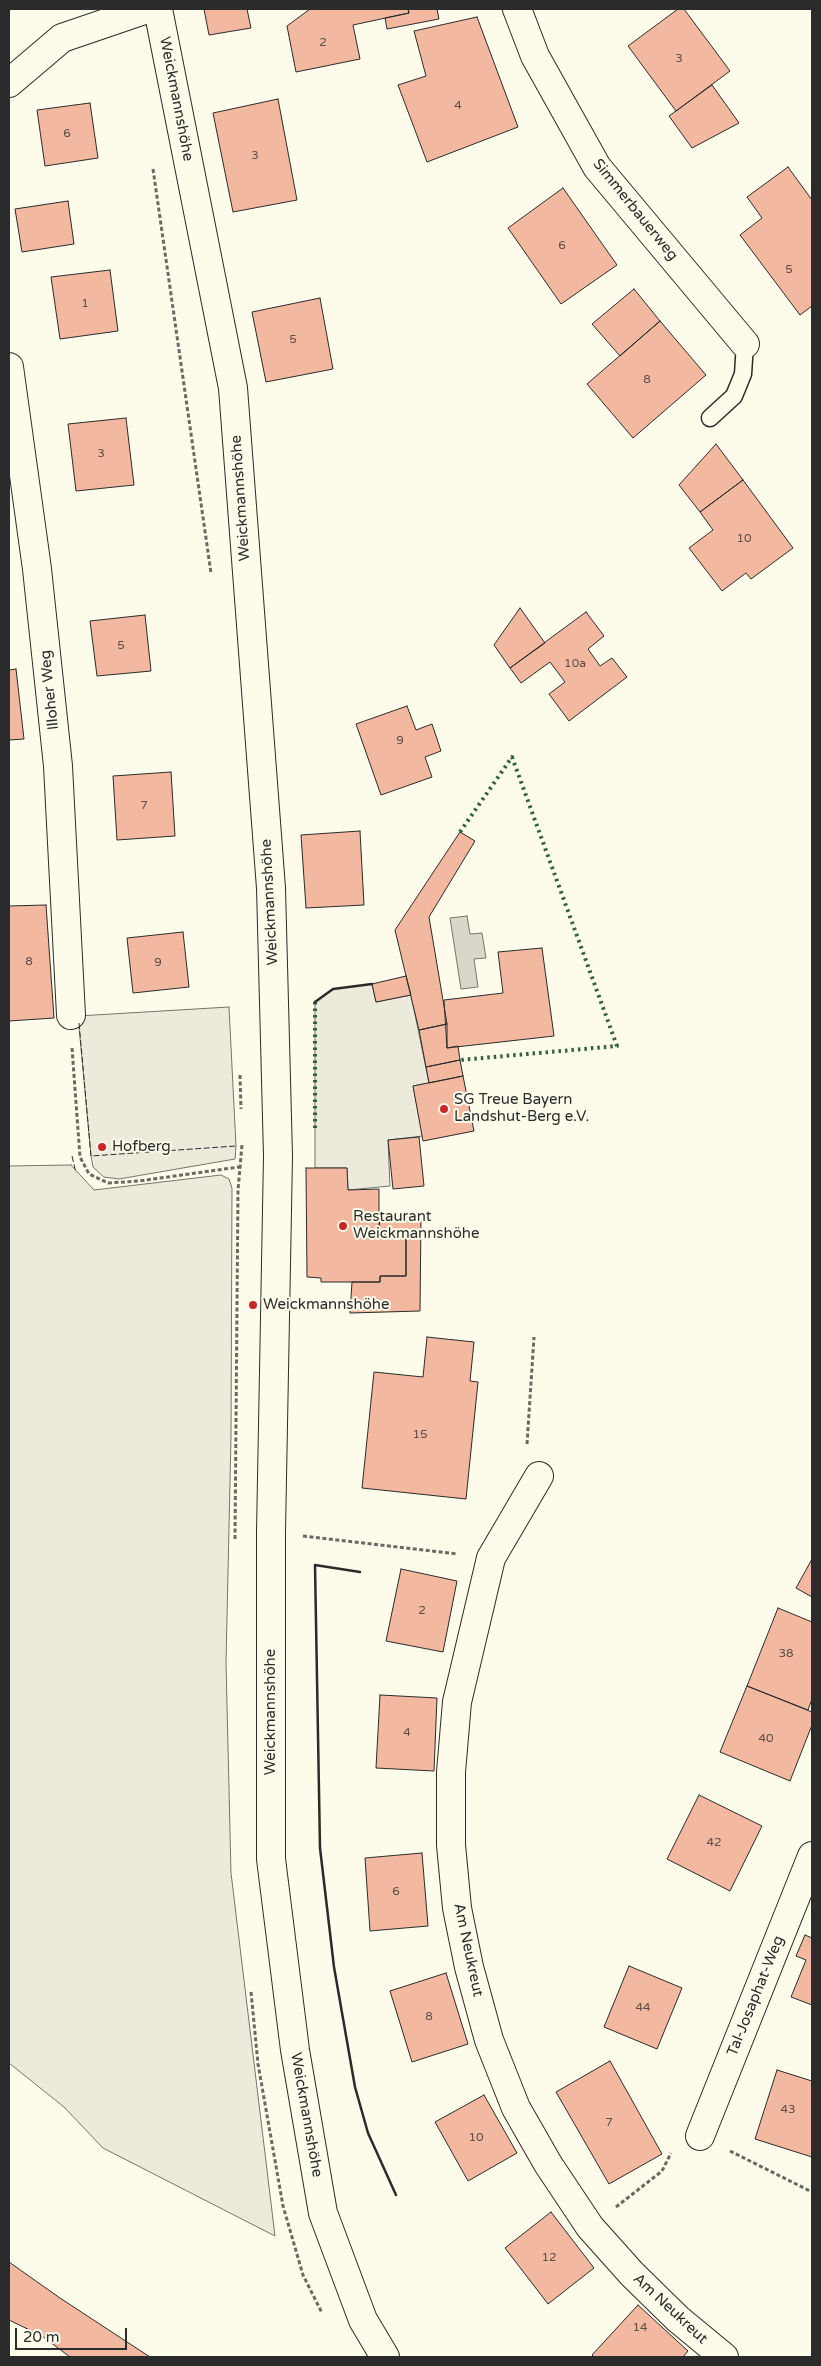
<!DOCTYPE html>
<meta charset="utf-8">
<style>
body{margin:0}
#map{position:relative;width:821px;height:2366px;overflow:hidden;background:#fdfbea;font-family:"Varela Round",sans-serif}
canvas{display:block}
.frame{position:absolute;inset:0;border:10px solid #2b2b2b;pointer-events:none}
.scale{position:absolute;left:15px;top:2328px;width:112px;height:22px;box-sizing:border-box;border:2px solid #2b2b2b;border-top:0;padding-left:6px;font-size:15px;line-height:18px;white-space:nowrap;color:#2b2b2b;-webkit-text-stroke:4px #fdfbea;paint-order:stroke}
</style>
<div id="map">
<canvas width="821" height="2366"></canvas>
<div class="frame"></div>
<div class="scale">20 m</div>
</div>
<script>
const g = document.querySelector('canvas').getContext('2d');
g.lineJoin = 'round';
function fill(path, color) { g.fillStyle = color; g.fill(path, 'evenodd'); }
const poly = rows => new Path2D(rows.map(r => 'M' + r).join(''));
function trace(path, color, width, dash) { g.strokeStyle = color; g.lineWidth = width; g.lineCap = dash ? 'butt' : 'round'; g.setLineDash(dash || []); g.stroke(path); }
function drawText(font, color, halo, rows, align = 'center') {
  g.font = font + ' "Varela Round",sans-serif'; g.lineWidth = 4; g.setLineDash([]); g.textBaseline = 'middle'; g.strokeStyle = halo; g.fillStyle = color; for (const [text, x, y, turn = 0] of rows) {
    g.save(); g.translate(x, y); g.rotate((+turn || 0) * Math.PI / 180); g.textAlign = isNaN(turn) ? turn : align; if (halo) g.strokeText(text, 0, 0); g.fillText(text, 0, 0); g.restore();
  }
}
const green = poly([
 [229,1007,236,1146,235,1159,119,1179,104,1177,93,1167,91,1156,78,1016,229,1007],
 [71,1165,94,1190,221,1175,229,1179,232,1188,231,1437,226,1663,231,1873,275,2236,103,2148,64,2107,9,2063,9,1166,71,1165]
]);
fill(green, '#ecebdb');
trace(green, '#74746e', 1);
const parking = poly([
 [372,984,376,1002,411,995,429,1083,413,1086,423,1136,388,1140,390,1186,348,1190,347,1168,315,1168,315,1002,333,989,372,984]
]);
fill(parking, '#eceadb');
trace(parking, '#74746e', 1);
const water = poly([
 [467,916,470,934,482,933,486,958,474,959,478,987,461,989,450,918,467,916]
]);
fill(water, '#d8d7c9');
trace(water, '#74746e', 1);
const building = poly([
 [204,9,247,9,251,28,209,35,204,9],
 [310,9,408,9,409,13,353,25,360,59,296,72,287,26,310,9],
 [408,9,437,9,439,19,387,29,385,18,409,13,408,9],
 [678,9,684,9,730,71,676,111,628,46,678,9],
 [477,17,518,127,427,162,398,85,426,76,414,31,477,17],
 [712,85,739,123,692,148,669,116,712,85],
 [278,99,297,200,233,212,213,113,278,99],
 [90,103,98,158,45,166,37,110,90,103],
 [788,167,812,200,812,306,800,315,740,235,762,218,747,197,788,167],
 [563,188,617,265,561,304,508,228,563,188],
 [68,201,74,244,22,252,15,209,68,201],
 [110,270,118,331,60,339,51,277,110,270],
 [634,289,660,321,620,356,592,324,634,289],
 [320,298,333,369,266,382,252,312,320,298],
 [660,321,706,375,633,438,587,384,660,321],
 [126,418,134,485,76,491,68,424,126,418],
 [716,444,743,480,700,512,679,485,716,444],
 [743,480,793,548,751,579,746,573,722,591,689,548,713,530,700,512,743,480],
 [520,608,545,643,510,668,494,645,520,608],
 [586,612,604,636,588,649,600,666,612,658,627,677,569,721,549,694,565,682,550,662,521,683,510,668,586,612],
 [145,615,151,671,97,676,90,621,145,615],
 [16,669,24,739,9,740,9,670,16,669],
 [407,706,416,730,432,724,441,751,425,757,432,777,381,795,356,724,407,706],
 [171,772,175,836,117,840,113,776,171,772],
 [360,831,364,905,306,908,301,835,360,831],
 [460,832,475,841,429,917,447,1024,419,1030,395,930,460,832],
 [46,905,54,1018,9,1021,9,906,46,905],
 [183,932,189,987,133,993,127,938,183,932],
 [542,948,554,1036,447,1048,444,1000,503,993,498,952,542,948],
 [406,976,411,995,376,1002,372,984,406,976],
 [447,1024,447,1048,458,1046,460,1060,426,1067,419,1030,447,1024],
 [460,1060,463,1076,429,1083,426,1067,460,1060],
 [463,1076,474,1131,423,1141,413,1086,463,1076],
 [419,1137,424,1186,393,1189,388,1140,419,1137],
 [306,1168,347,1168,348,1190,379,1189,379,1235,406,1235,406,1276,380,1276,380,1282,321,1282,321,1278,307,1277,306,1168],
 [380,1217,421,1217,420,1311,350,1313,352,1282,380,1282,380,1276,406,1276,406,1235,379,1235,380,1217],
 [427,1337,474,1342,470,1381,478,1382,466,1499,362,1488,374,1372,423,1377,427,1337],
 [812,1559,812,1597,796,1588,812,1559],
 [401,1569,457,1581,443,1652,386,1641,401,1569],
 [778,1608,812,1622,812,1699,808,1710,747,1686,778,1608],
 [747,1686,812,1712,812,1725,790,1781,720,1752,747,1686],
 [380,1695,437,1698,434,1771,376,1768,380,1695],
 [699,1795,762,1826,730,1891,667,1859,699,1795],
 [422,1853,428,1926,370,1931,365,1858,422,1853],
 [805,1935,812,1938,812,2005,791,1997,806,1960,796,1956,805,1935],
 [629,1966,682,1988,657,2049,604,2027,629,1966],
 [446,1973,468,2044,412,2062,390,1991,446,1973],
 [610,2061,662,2154,609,2184,556,2092,610,2061],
 [777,2070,812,2081,812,2157,755,2139,777,2070],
 [484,2095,517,2153,468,2181,435,2122,484,2095],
 [551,2212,594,2268,548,2304,505,2248,551,2212],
 [9,2262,60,2298,150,2357,70,2357,42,2336,9,2320,9,2262],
 [638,2305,688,2351,683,2357,594,2357,592,2355,638,2305]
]);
fill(building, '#f2b8a0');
trace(building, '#2b2b2b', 1);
const service = poly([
 [710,418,734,396,743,374,745,344]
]);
const minor = poly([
 [517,9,535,56,597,167,745,344],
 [9,83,62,38,147,9],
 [9,367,37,569,58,766,71,1015],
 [539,1476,491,1558,457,1702,451,1772,451,1845,457,1908,469,1967,489,2040,516,2108,548,2164,590,2227,632,2274,678,2319,724,2357],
 [700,2136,812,1856]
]);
const tertiary = poly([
 [158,9,233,388,271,888,278,1156,271,1532,271,1859,295,2050,323,2213,363,2320,385,2357]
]);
trace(service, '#2b2b2b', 19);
trace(minor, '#2b2b2b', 30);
trace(tertiary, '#2b2b2b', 30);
trace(poly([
 [153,169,211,573],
 [72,1048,80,1157,89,1174,108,1183,139,1181,239,1167],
 [240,1075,241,1109],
 [527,1444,534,1337],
 [303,1536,458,1554],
 [235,1539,238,1190,242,1145],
 [251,1992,258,2064,283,2206,303,2275,322,2313],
 [730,2151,812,2192],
 [616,2207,662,2171,671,2153]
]), '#6a6964', 3, [4, 2.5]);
trace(service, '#fdfbea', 16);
trace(minor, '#fdfbea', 28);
trace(tertiary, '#fdfbea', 28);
trace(poly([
 [460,832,512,757,617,1046,460,1060],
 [315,1002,315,1132]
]), '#34623c', 4, [2.5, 4]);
trace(poly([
 [79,1023,91,1156,236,1146],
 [72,1156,76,1173]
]), '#2b2b2b', 1, [6, 2.5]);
trace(poly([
 [315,1002,333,989,372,984],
 [360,1572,315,1565,320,1848,334,1967,355,2087,368,2133,396,2195]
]), '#2b2b2b', 2.5);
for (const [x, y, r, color] of [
 [444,1109,5,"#c62828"],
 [102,1147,5,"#c62828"],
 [343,1226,5,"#c62828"],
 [253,1305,5,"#c62828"]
]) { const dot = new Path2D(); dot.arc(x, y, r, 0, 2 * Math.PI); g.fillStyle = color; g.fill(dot); trace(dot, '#fdfbea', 2); }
drawText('12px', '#5d4e48', null, [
 ["2",323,43],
 ["3",679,59],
 ["4",458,106],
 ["6",67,134],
 ["3",255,156],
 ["6",562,246],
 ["5",789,270],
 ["1",85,304],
 ["5",293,340],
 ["8",647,380],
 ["3",101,454],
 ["10",744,539],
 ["5",121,646],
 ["10a",575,664],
 ["9",400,741],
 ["7",144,806],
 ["8",29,962],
 ["9",158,963],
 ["15",420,1435],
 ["2",422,1611],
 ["38",786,1654],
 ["4",407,1733],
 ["40",766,1739],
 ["42",714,1843],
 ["6",396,1892],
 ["44",643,2008],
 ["8",429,2017],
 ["43",788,2110],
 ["7",609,2123],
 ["10",476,2138],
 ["12",549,2258],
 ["14",640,2328]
]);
drawText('15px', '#2b2b2b', '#fdfbea', [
 ["Weickmannshöhe",176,99,79],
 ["Simmerbauerweg",635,210,51],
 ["Weickmannshöhe",241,498,-94],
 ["Illoher Weg",50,690,-96],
 ["Weickmannshöhe",270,902,-93],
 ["Weickmannshöhe",271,1712,-90],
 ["Am Neukreut",468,1950,78],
 ["Tal-Josaphat-Weg",756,1996,-68],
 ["Weickmannshöhe",306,2115,80],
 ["Am Neukreut",670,2309,43]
]);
drawText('15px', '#2b2b2b', '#fdfbea', [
 ["SG Treue Bayern",454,1100],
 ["Landshut-Berg e.V.",454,1117],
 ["Hofberg",112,1147],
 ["Restaurant",353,1217],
 ["Weickmannshöhe",353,1234],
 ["Weickmannshöhe",263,1305]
], 'left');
</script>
